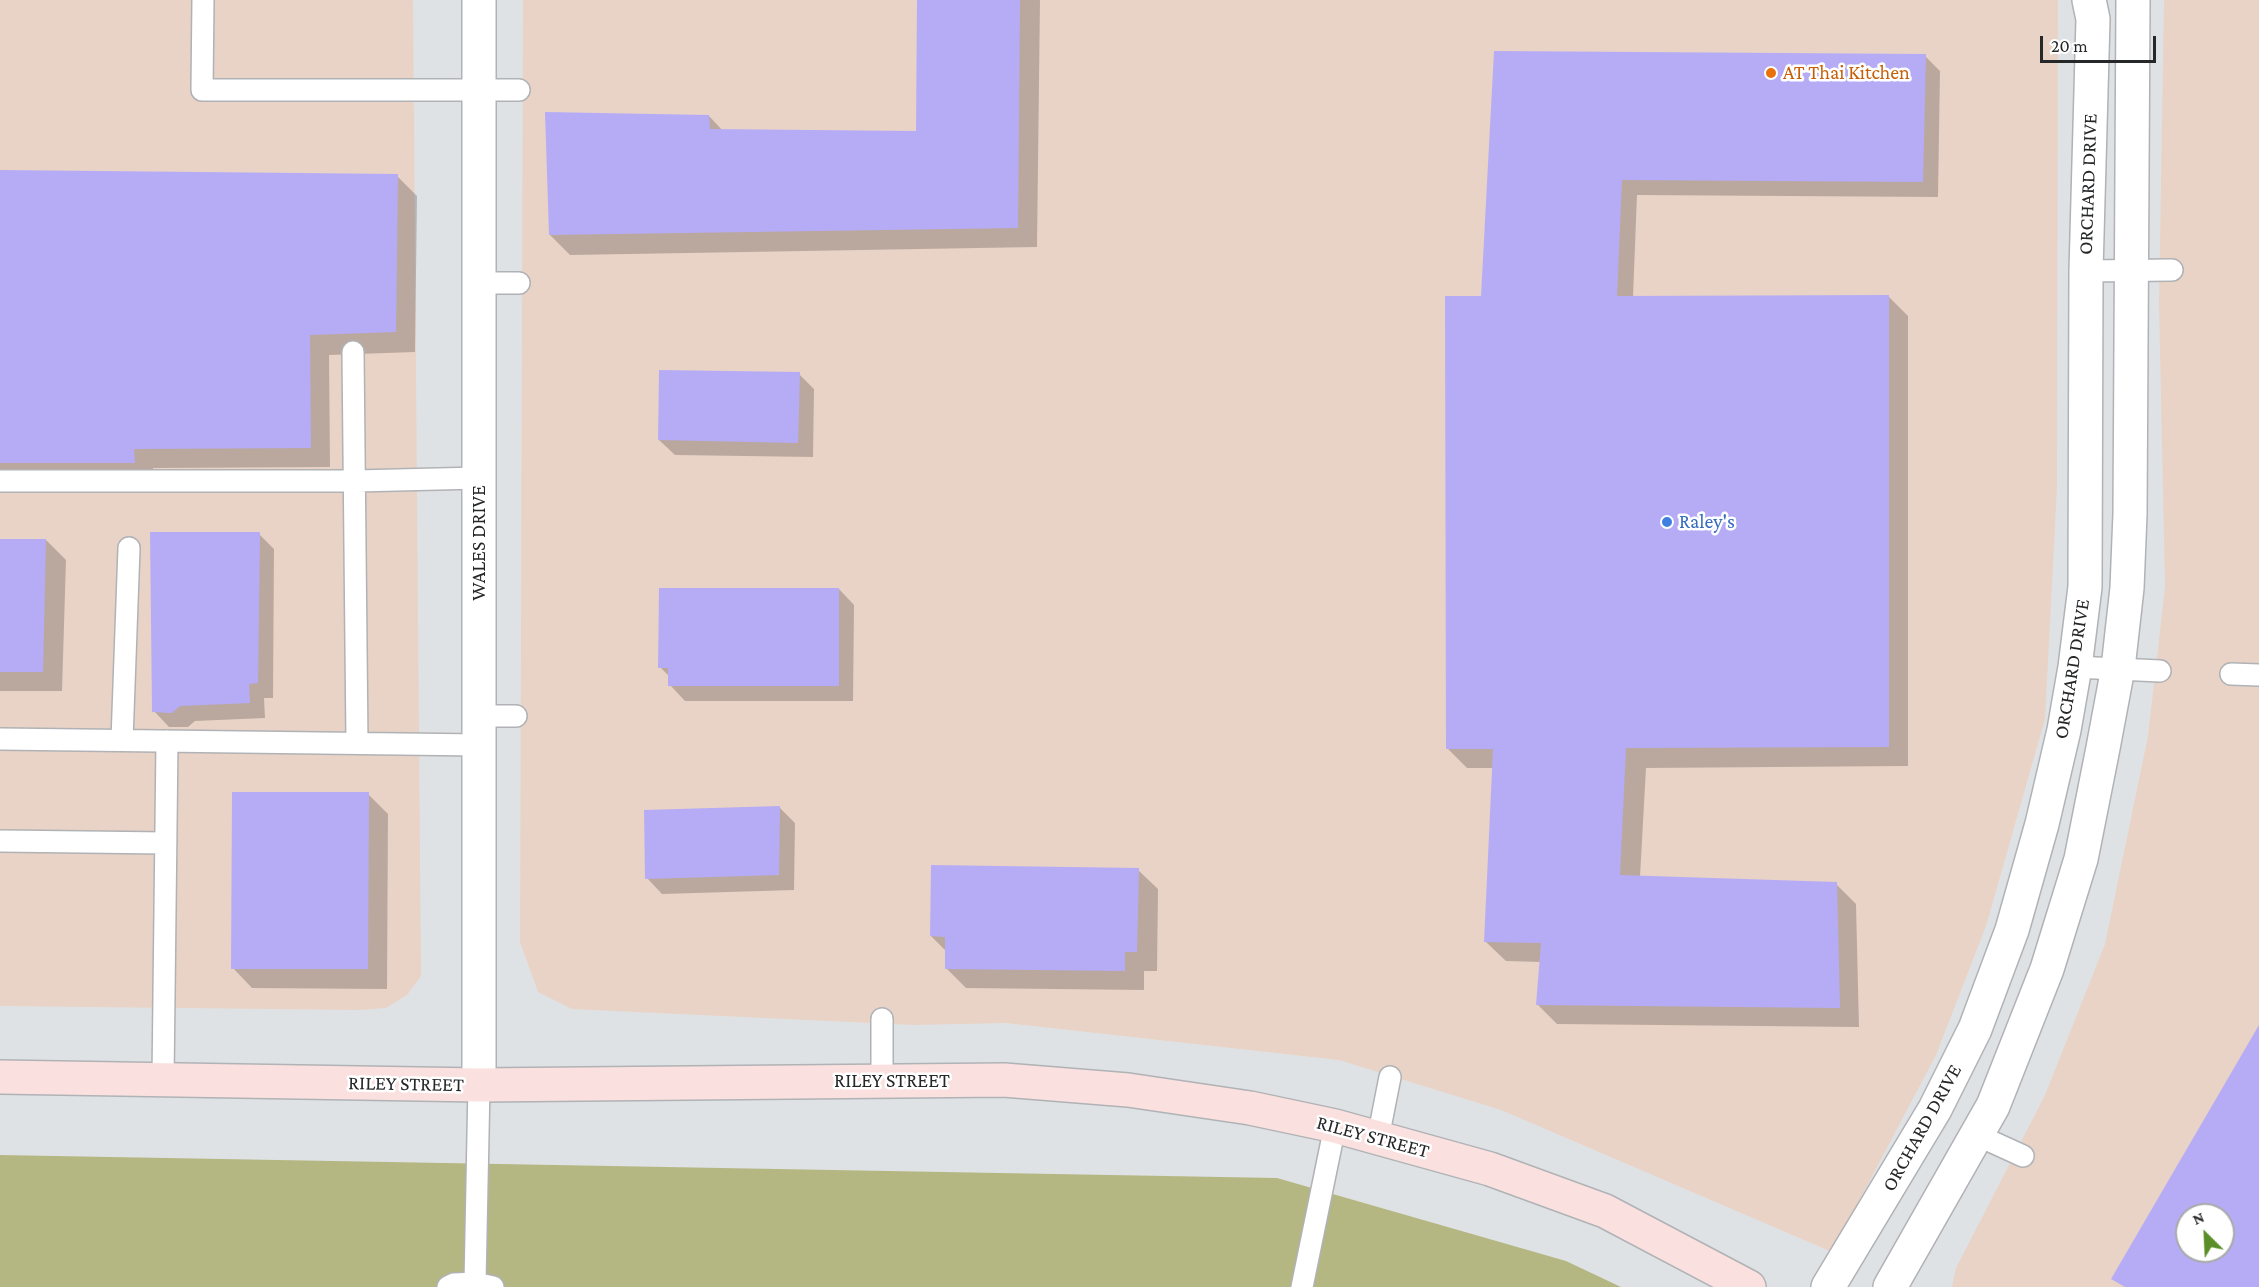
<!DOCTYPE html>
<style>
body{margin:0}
#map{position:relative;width:2259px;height:1287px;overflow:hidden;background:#dfe2e5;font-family:"Crimson Pro",serif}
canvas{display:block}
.north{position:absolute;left:2175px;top:1203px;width:60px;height:60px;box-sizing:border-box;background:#fff;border:2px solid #a8a9a9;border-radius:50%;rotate:336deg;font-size:16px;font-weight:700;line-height:24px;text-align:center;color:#262728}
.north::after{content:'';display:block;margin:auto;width:21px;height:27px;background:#5a8e26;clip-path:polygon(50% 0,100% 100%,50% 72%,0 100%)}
.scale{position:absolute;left:2040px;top:36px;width:116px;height:27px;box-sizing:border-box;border:3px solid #262728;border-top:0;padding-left:8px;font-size:18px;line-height:21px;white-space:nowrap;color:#262728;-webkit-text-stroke:4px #fff;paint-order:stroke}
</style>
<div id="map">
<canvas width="2259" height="1287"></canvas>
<div class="north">N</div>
<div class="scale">20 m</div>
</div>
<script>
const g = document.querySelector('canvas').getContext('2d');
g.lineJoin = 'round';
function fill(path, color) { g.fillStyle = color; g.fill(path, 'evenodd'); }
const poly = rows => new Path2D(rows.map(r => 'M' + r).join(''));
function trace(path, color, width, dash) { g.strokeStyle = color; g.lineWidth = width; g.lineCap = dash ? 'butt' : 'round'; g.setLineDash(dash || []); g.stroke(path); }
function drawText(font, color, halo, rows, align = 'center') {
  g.font = font + ' "Crimson Pro",serif'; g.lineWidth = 5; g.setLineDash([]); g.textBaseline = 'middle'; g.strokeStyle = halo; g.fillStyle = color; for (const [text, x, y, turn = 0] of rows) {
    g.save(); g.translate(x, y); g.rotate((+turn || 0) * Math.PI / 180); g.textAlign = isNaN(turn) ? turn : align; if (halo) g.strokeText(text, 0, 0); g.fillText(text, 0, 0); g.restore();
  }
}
fill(poly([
 [0,0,413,0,421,976,407,995,386,1008,358,1010,0,1006],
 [523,0,2058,0,2057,487,2045,719,1986,926,1936,1055,1832,1252,1501,1110,1339,1060,1006,1023,914,1025,572,1009,538,992,520,942],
 [2164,0,2259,0,2259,1287,1952,1287,1956,1268,2045,1095,2105,944,2148,736,2165,587,2159,304],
 [2187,1215,2223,1215,2223,1251,2187,1251]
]), '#e9d3c6');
fill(poly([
 [0,1155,1277,1178,1566,1261,1621,1287,0,1287]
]), '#b5b782');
fill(poly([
 [918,0,1040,0,1037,247,570,255,550,235,709,116,723,131,917,132],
 [1495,52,1925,56,1940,71,1938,197,1637,195,1633,297,1888,296,1908,316,1908,766,1646,768,1640,877,1836,884,1856,904,1859,1027,1557,1024,1537,1004,1541,962,1506,961,1486,942,1493,768,1467,768,1447,748,1485,298],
 [0,171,397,176,417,196,415,352,329,355,330,467,153,468,154,482,0,482],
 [799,374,814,389,813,457,675,455,659,440],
 [259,534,274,549,273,698,264,698,265,718,195,721,188,727,169,727,154,711],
 [0,540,46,540,66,560,62,691,0,691],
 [839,589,854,605,853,701,685,701,670,685,670,677,660,667],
 [368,794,388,814,387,989,252,988,233,968],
 [780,808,795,823,794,890,662,894,647,878],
 [1138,870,1158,889,1157,971,1144,971,1144,990,966,988,946,968,946,951,931,936]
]), '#0003');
fill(poly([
 [917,0,1020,0,1018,228,549,235,545,112,709,115,710,129,916,131],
 [1494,51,1926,54,1923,182,1622,180,1617,296,1889,295,1889,747,1626,748,1620,875,1837,882,1840,1008,1536,1005,1541,943,1484,942,1493,749,1446,749,1445,296,1481,296],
 [0,170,398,174,396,332,310,335,311,448,134,449,135,463,0,463],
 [659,370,800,372,798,443,658,440],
 [150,532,260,532,258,683,249,684,250,703,180,706,172,713,152,712],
 [0,539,46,539,43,672,0,672],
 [659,588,839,588,839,686,668,686,668,668,658,668],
 [232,792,369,792,368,969,231,969],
 [780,806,779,875,645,879,644,810],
 [931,865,1139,868,1137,952,1125,952,1125,971,945,969,945,937,930,936],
 [2259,1025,2259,1287,2125,1287,2111,1279],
 [2187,1215,2223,1215,2223,1251,2187,1251]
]), '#b6acf6');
const lane = poly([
 [203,0,202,90,519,90],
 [2086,271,2172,270],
 [479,283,519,283],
 [353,352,357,743],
 [0,481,356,481,479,478],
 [2075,667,2160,671],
 [2231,674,2259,675],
 [479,716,516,716],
 [0,739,480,745],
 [122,740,129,548],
 [0,841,166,843],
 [163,1080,167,741],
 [882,1081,882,1019],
 [1977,1135,2023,1156],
 [1378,1138,1390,1077],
 [475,1283,479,1085],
 [448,1287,454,1284,475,1283,493,1287],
 [1302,1287,1335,1126]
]);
const street = poly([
 [479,0,479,1085],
 [1828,1287,1935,1109,1975,1029,2012,930,2042,824,2064,730,2075,667,2085,587,2086,271,2093,19,2089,0],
 [1890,1287,1993,1106,2047,969,2081,859,2103,748,2118,668,2127,588,2130,514,2133,0]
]);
const secondary = poly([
 [0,1077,479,1085,1004,1080,1128,1090,1250,1108,1335,1126,1490,1169,1605,1211,1749,1287]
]);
trace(lane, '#b0b2b5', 24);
trace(street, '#b0b2b5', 36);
trace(secondary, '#b0b2b5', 36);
trace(lane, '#fff', 21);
trace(street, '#fff', 33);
trace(secondary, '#fae1df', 33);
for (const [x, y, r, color] of [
 [1771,73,6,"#e8710a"],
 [1667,522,6,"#3f7fe0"]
]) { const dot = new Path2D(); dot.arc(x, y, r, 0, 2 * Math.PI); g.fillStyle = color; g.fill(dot); trace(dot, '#fff', 2); }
drawText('20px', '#c56008', '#fff', [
 ["AT Thai Kitchen",1783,73]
], 'left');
drawText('20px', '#262728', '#fff', [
 ["ORCHARD DRIVE",2088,184,-88],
 ["WALES DRIVE",479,543,-90],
 ["ORCHARD DRIVE",2072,669,-81],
 ["RILEY STREET",892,1081],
 ["RILEY STREET",406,1084,1],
 ["ORCHARD DRIVE",1922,1128,-61],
 ["RILEY STREET",1373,1137,15]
]);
drawText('20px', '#366cbe', '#fff', [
 ["Raley's",1679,522]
], 'left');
</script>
